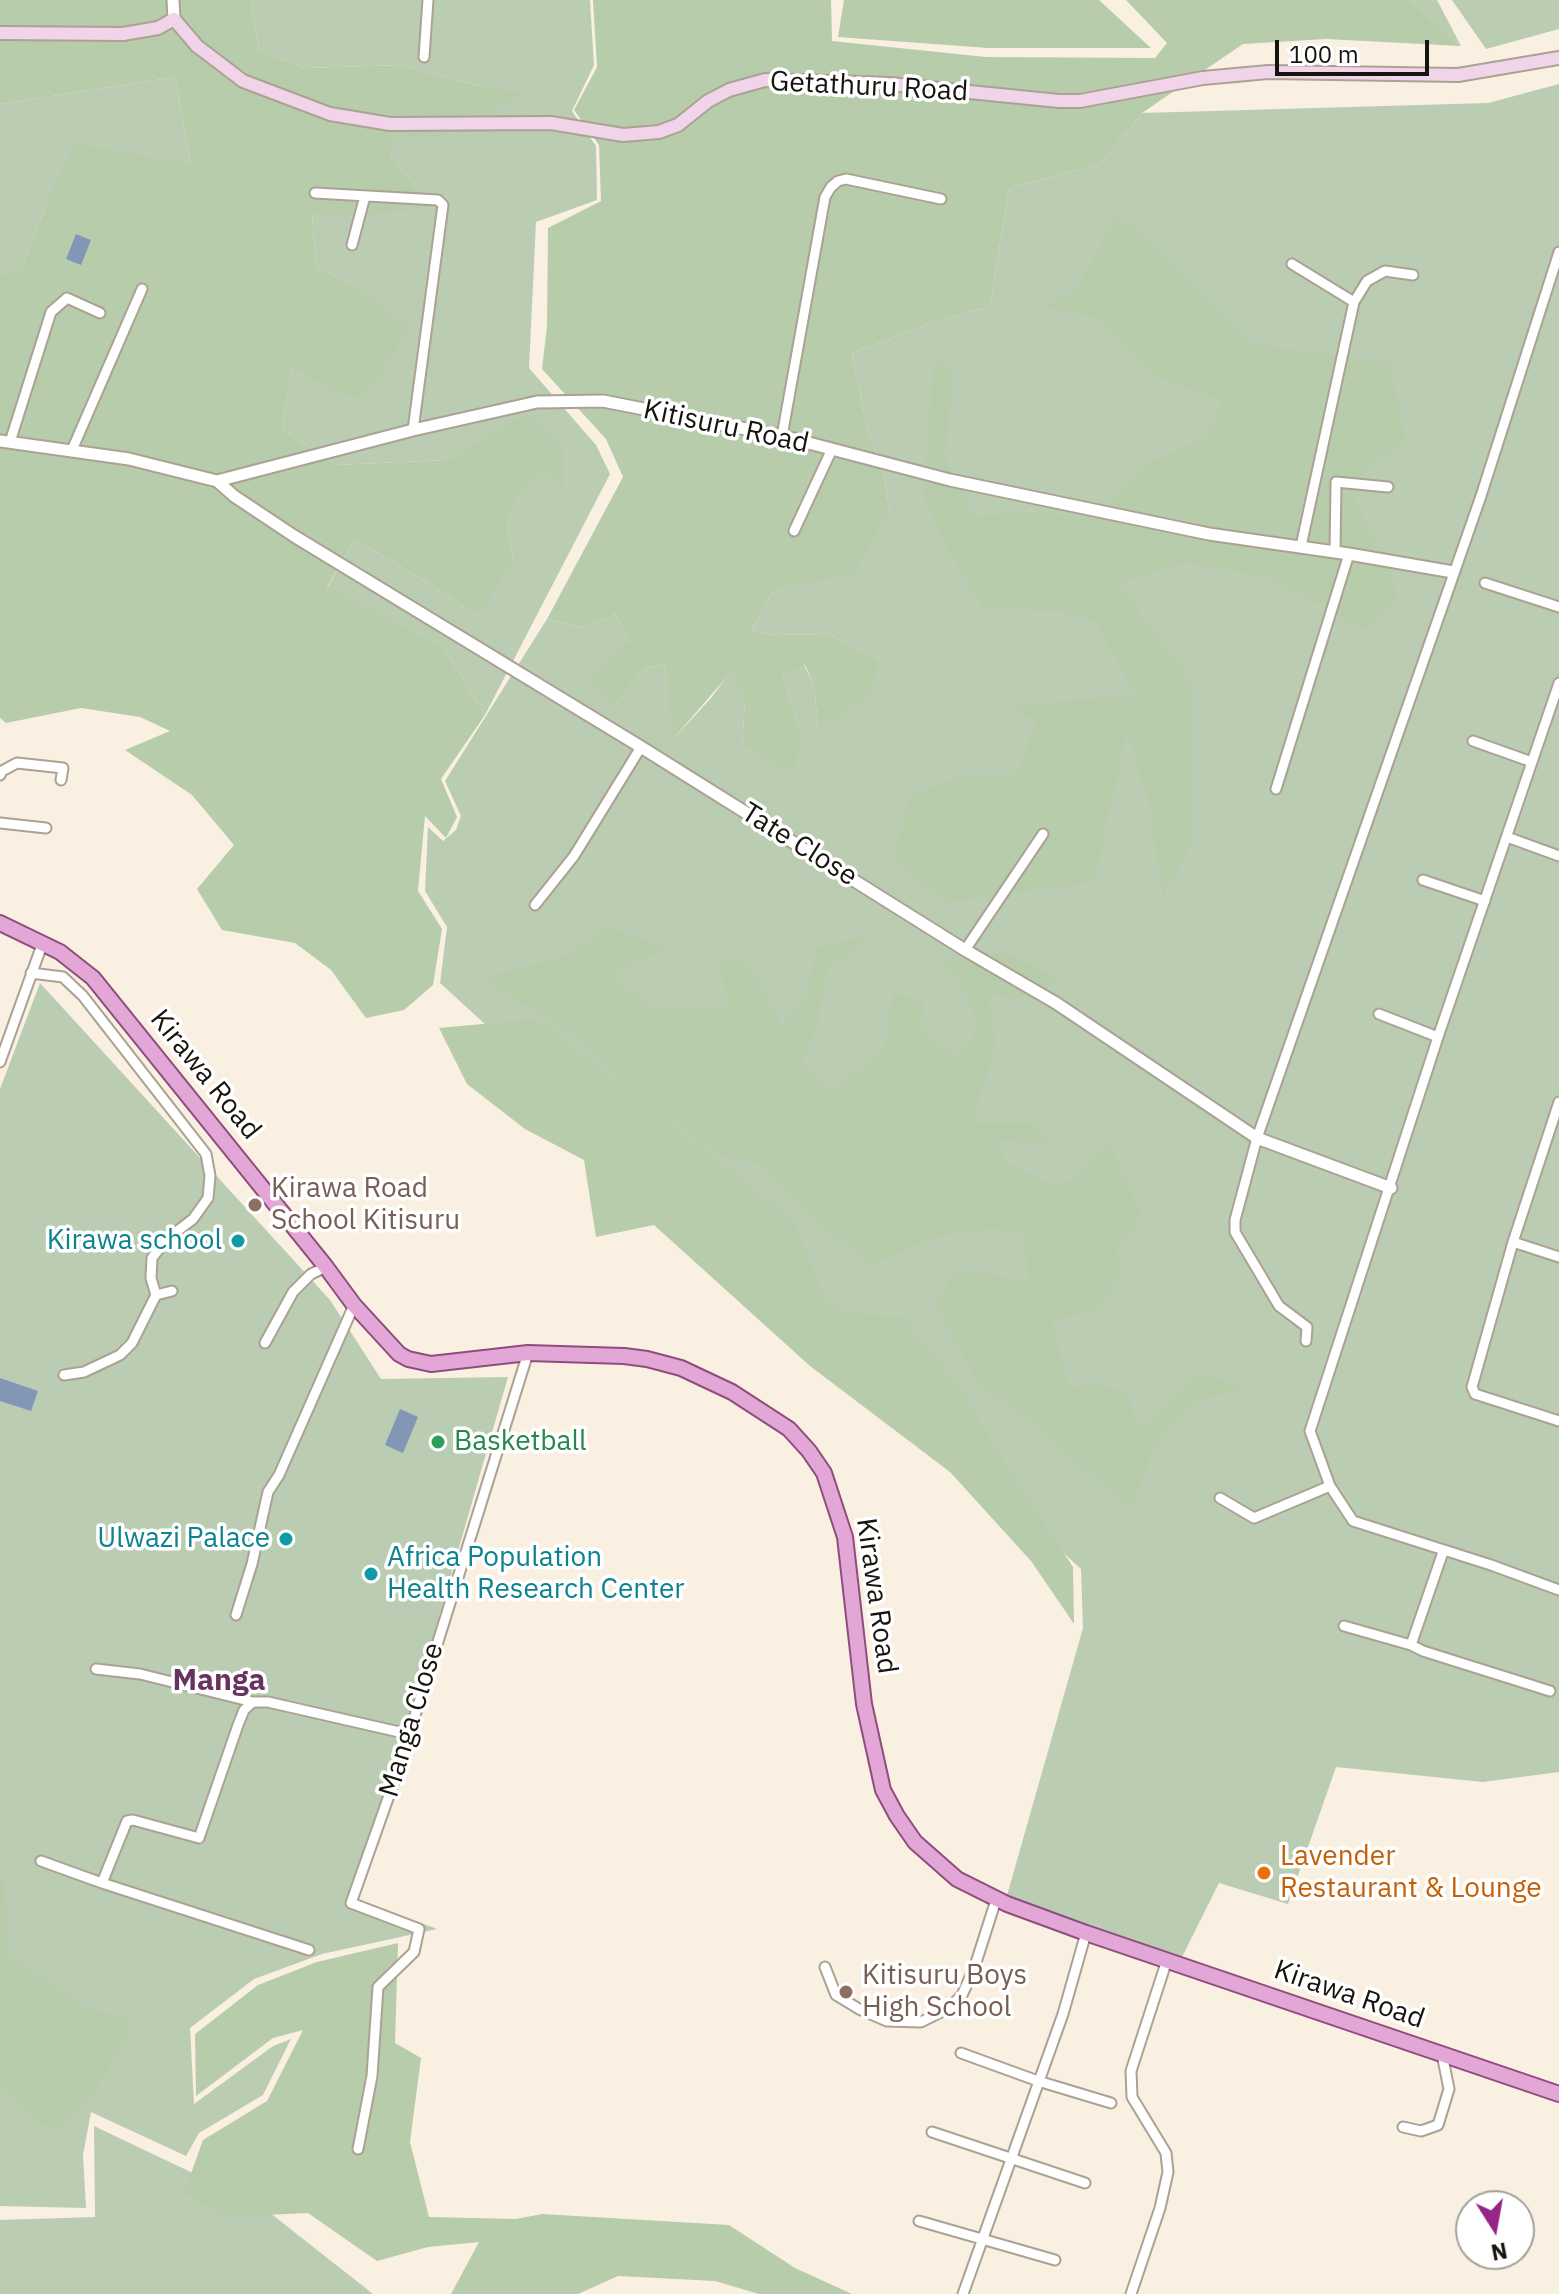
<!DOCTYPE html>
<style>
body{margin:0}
#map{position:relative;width:1559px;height:2294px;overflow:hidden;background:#faf0e1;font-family:"IBM Plex Sans",sans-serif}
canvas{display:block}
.north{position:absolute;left:1455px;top:2190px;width:80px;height:80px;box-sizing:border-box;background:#fff;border:2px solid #a2a19f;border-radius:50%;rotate:169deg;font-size:22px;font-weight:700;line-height:32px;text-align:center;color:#17140f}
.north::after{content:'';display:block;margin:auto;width:28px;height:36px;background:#942687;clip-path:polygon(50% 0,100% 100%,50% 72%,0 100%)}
.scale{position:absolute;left:1275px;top:40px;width:154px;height:36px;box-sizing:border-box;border:4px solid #17140f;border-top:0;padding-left:10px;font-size:24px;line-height:28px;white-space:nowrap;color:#17140f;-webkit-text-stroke:6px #fff;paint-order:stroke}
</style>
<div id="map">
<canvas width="1559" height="2294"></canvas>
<div class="north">N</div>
<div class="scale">100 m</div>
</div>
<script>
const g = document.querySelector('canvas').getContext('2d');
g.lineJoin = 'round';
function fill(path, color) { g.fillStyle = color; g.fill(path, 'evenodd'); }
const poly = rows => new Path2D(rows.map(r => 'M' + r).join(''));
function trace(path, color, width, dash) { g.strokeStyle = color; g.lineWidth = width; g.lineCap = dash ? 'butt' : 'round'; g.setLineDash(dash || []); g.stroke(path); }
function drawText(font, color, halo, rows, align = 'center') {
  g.font = font + ' "IBM Plex Sans",sans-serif'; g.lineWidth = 7; g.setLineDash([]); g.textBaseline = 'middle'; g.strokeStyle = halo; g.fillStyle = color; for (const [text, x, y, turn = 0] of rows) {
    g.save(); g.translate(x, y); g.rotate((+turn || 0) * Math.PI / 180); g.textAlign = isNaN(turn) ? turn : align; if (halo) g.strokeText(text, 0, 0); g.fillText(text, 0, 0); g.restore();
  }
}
fill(poly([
 [253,0,590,0,594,65,572,111,596,146,597,200,536,222,529,368,596,445,610,474,485,715,443,647,327,588,355,540,424,580,467,609,513,560,507,526,518,492,545,466,562,493,527,415,446,460,336,465,282,429,292,365,322,387,350,284,316,267,312,212,366,218,431,204,391,157,392,137,444,137,525,91,474,85,402,65,305,68,259,50,252,8],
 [1411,0,1437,0,1461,46],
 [1452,0,1559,0,1559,29,1486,49],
 [175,77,191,164,48,200,21,269,0,273,0,104],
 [1559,84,1559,1772,1483,1782,1336,1767,1288,1904,1219,1883,1181,1959,1006,1899,1083,1628,1081,1569,440,983,447,927,425,891,428,827,443,841,456,830,461,816,445,781,547,619,585,628,615,614,630,641,616,703,646,668,665,664,674,738,711,698,731,671,745,702,742,747,763,757,800,731,783,677,804,665,814,684,818,728,880,659,828,634,775,635,751,631,774,590,854,572,890,513,884,475,867,427,852,353,934,322,990,306,1009,188,1100,164,1142,113,1488,103],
 [40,983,330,1300,381,1379,508,1377,358,1899,437,1929,322,1954,254,1979,190,2028,194,2104,273,2046,291,2039,263,2095,199,2133,186,2156,91,2112,83,2155,86,2208,0,2206,0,1089],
 [94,2126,260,2205,373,2294,0,2294,0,2220,95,2217]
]), '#baccb1');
fill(poly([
 [0,0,253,0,252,8,259,50,305,68,402,65,474,85,527,91,444,137,393,137,391,157,432,205,366,218,312,213,316,267,350,284,409,327,389,361,361,398,322,387,292,366,282,429,336,465,446,460,527,414,563,451,563,495,545,467,518,493,507,526,513,560,482,611,467,609,424,580,355,540,327,587,443,647,485,715,441,779,457,817,446,838,425,816,418,891,442,929,433,985,404,1010,366,1018,331,970,295,943,222,930,197,889,234,845,192,795,125,750,170,731,140,717,81,708,6,723,0,718,0,273,21,269,48,200,75,144,191,164,175,77,0,104],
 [593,0,831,0,832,41,986,57,1155,58,1167,43,1126,0,1411,0,1461,46,1326,39,1243,44,1142,113,1100,164,1009,188,990,306,934,322,852,353,867,427,884,475,890,513,854,573,774,590,751,631,775,635,828,634,880,659,869,694,818,729,814,684,805,665,783,677,800,731,794,773,742,747,745,702,731,672,673,739,665,664,646,668,616,703,589,683,630,641,615,614,585,628,547,619,623,477,606,439,542,369,547,326,548,228,601,201,599,145,574,110,597,67],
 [844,0,1099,0,1151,48,988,48,838,37],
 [1117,216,1164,252,1255,345,1390,363,1405,438,1349,486,1398,594,1365,630,1269,578,1186,562,1118,583,1192,683,1192,843,1163,897,1150,807,1127,729,1094,882,948,902,894,862,910,795,962,776,1016,776,1037,721,1007,705,1136,696,1096,621,1058,611,984,609,949,552,923,495,935,355,953,374,945,458,974,517,1028,512,1075,517,1099,512,1150,463,1207,436,1223,401,1153,375,1097,318,1042,306,1074,293],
 [609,928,670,949,628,963,613,979,655,1010,728,1007,720,960,738,957,762,988,782,1027,807,998,816,948,874,934,828,968,817,1026,802,1064,833,1094,886,1044,892,993,924,1002,919,1029,956,1057,978,1029,966,991,943,963,1003,951,1056,978,1034,1000,986,994,996,1039,973,1123,1028,1123,1052,1144,991,1139,1007,1162,1047,1183,1077,1180,1108,1143,1142,1215,1116,1249,1122,1272,1098,1309,1052,1321,1069,1388,1098,1384,1126,1393,1140,1430,1196,1373,1250,1389,1190,1401,1153,1448,1131,1511,1033,1422,978,1383,936,1305,956,1270,1030,1281,1023,1233,989,1228,927,1239,870,1266,790,1197,761,1164,721,1155,645,1100,563,1027,481,978,559,959],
 [537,1019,771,1203,796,1227,825,1300,850,1314,904,1318,965,1396,1007,1467,1073,1567,1074,1624,1031,1561,950,1472,810,1366,654,1225,596,1237,584,1160,525,1129,467,1084,439,1028],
 [4,1870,8,1955,82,2006,134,2021,98,2087,58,2131,30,2118,0,2084,0,1877],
 [398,1943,395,2043,421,2058,410,2142,429,2217,516,2219,542,2214,729,2225,795,2268,852,2294,759,2294,715,2281,618,2276,578,2294,451,2294,479,2242,428,2247,377,2261,308,2213,226,2217,184,2193,203,2140,267,2101,303,2030,273,2038,196,2096,195,2034,258,1985,317,1962]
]), '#b6ccab');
fill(poly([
 [76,234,91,240,81,265,66,259],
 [0,1378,38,1391,31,1411,0,1401],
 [400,1409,418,1417,403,1453,385,1445]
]), '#8297b6');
const minor = poly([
 [424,57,428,0],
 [315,193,438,200,443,205,413,430],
 [352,245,365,196],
 [1292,264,1354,302],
 [782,436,825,197,831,187,838,181,846,179,941,199],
 [10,442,51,312,67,298,100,313],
 [72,450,142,289],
 [794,531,832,449],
 [1301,546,1354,302,1367,281,1385,271,1413,275],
 [1335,552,1336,482,1388,487],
 [1485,583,1559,607],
 [1559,683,1438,1037,1310,1431,1330,1486,1353,1521,1491,1565,1559,1590],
 [1473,741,1532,762],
 [0,775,2,771,17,763,63,768,61,780],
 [1276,789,1349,554],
 [0,823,46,828],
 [1507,837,1559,856],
 [1423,880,1485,901],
 [535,905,574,856,641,747],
 [965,950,1043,834],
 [31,973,63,977,83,996,206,1154,210,1176,208,1198,193,1219,167,1239,152,1258,151,1278,156,1295],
 [1379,1014,1438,1037],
 [0,1062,43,942],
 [1559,1102,1513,1242,1472,1387,1475,1394,1559,1421],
 [1513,1242,1559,1257],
 [1306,1341,1307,1327,1279,1306,1235,1232,1235,1220,1257,1138,1481,496,1559,252],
 [265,1343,293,1292,311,1274,326,1267],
 [64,1375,84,1372,120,1355,132,1343,156,1295,172,1291],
 [1220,1498,1254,1518,1330,1486],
 [1443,1552,1411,1645,1423,1651,1550,1691],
 [236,1615,252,1564,268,1492,279,1475,354,1305],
 [1344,1626,1411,1645],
 [96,1669,140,1674,253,1702],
 [41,1861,102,1883,127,1821,133,1820,199,1838,238,1725,244,1710,253,1702,268,1702,408,1734],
 [102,1883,309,1950],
 [825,1967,836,1995,859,2009,887,2021,921,2022,949,2008,962,1995,974,1969,996,1900],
 [961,2053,1038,2081,1111,2103],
 [1403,2127,1421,2131,1438,2125,1449,2089,1442,2054],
 [932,2132,1085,2183],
 [358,2149,372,2076,378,1987,414,1952,419,1929,351,1903,397,1773,528,1353],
 [919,2221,1055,2260],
 [963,2294,1063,2014,1086,1933],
 [1131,2294,1160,2208,1168,2172,1166,2153,1132,2097,1131,2071,1167,1960]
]);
const tertiary = poly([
 [173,0,174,19],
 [0,441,129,459,217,481,413,430,537,402,603,401,782,436,950,480,1209,534,1349,554,1453,572],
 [217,481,234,496,294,536,641,747,965,950,1056,1003,1257,1138,1391,1188]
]);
const secondary = poly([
 [0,33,123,34,158,28,174,19,197,46,243,81,330,114,390,124,551,123,623,135,659,132,678,125,708,101,729,90,765,80,890,84,1059,101,1080,101,1203,78,1268,72,1458,75,1559,58]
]);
const primary = poly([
 [0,923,60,952,93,978,326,1267,354,1305,399,1354,408,1359,431,1364,528,1353,624,1356,647,1359,681,1368,732,1392,789,1429,809,1451,824,1473,845,1537,864,1704,883,1790,897,1816,915,1842,957,1879,1007,1904,1086,1933,1559,2094]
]);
trace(minor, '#aba293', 13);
trace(tertiary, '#aba293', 15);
trace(secondary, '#aba293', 16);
trace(primary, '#8f4d7e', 18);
trace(minor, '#fff', 9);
trace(tertiary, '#fff', 11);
trace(secondary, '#f1d3ea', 12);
trace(primary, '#e2a7d6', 14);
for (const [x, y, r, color] of [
 [255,1205,8,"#8d6e63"],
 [238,1241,8,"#0f9aa8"],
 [438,1442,8,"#2e9e5b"],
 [286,1539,8,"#0f9aa8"],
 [371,1574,8,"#0f9aa8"],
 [1264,1873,8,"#e8710a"],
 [846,1992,8,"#8d6e63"]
]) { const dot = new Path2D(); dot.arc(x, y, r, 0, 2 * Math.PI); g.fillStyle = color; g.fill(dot); trace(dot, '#fff', 3); }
drawText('28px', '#17140f', '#fff', [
 ["Getathuru Road",869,87,3],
 ["Kitisuru Road",726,427,12],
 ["Tate Close",799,845,32],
 ["Kirawa Road",205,1075,51],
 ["Kirawa Road",876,1596,82],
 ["Manga Close",412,1720,-73],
 ["Kirawa Road",1349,1995,19]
]);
drawText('28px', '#785e54', '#fff', [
 ["Kirawa Road",271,1189],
 ["School Kitisuru",271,1221],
 ["Kitisuru Boys",862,1976],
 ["High School",862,2008]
], 'left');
drawText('28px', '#0d838f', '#fff', [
 ["Kirawa school",222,1241],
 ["Ulwazi Palace",270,1539],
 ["Africa Population",387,1558,"left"],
 ["Health Research Center",387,1590,"left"]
], 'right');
drawText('28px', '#27864d', '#fff', [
 ["Basketball",454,1442]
], 'left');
drawText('28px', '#c56008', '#fff', [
 ["Lavender",1280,1857],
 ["Restaurant & Lounge",1280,1889]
], 'left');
drawText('bold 30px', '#68325f', '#fff', [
 ["Manga",219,1681]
]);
</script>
